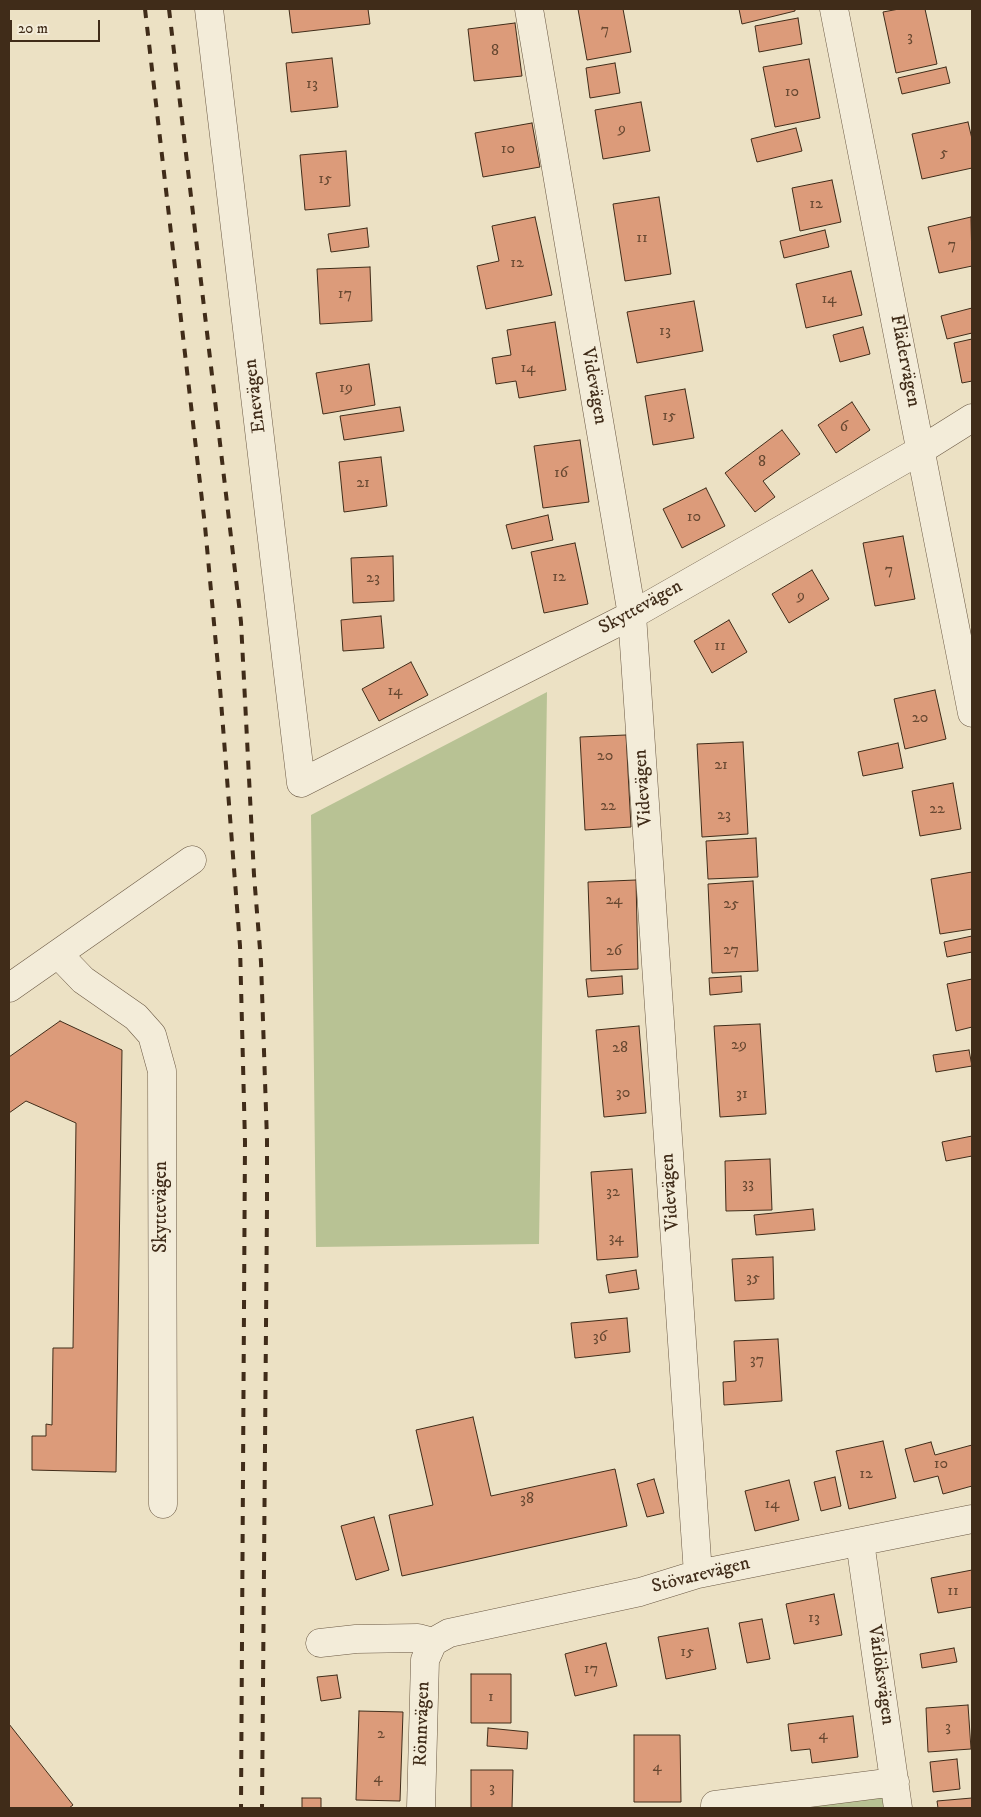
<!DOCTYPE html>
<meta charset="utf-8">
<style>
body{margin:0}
#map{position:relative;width:981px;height:1817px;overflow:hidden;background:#ece1c4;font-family:"IM FELL DW Pica",serif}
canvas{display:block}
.frame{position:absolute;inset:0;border:10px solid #402c19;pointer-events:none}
.scale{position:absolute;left:10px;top:20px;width:90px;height:22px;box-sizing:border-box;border:2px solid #402c19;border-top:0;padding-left:6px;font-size:15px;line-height:18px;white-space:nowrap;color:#402c19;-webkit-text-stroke:4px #f3ecd9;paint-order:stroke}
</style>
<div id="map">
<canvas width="981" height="1817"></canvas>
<div class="frame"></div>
<div class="scale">20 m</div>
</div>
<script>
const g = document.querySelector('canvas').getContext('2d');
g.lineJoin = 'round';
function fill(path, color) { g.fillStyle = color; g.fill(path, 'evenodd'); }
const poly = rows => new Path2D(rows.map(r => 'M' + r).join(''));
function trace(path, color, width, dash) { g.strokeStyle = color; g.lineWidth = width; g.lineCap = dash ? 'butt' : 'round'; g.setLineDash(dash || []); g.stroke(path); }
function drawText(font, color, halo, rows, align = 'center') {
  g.font = font + ' "IM FELL DW Pica",serif'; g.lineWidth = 4; g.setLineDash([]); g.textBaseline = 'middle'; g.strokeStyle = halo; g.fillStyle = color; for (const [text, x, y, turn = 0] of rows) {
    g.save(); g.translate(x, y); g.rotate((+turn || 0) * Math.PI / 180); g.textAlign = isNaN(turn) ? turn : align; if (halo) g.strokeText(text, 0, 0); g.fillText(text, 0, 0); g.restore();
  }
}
fill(poly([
 [547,692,539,1244,316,1247,311,815],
 [883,1796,885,1808,795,1808]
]), '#b8c294');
const building = poly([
 [289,9,368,9,370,24,292,33,289,9],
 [578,9,623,9,631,52,587,60,578,9],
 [739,9,795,9,795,11,742,24,739,9],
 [899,9,925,9,937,64,896,73,883,12,899,9],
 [798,18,802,44,759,52,755,26,798,18],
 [515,23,522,76,474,81,468,29,515,23],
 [332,58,338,107,291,112,286,63,332,58],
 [809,59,820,118,775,127,763,67,809,59],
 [615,63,620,93,590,98,586,68,615,63],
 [946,67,950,83,902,94,898,78,946,67],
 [641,102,650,151,603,159,595,110,641,102],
 [968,122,972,139,972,168,922,179,912,134,968,122],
 [532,123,540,167,483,177,475,133,532,123],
 [796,128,802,151,757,162,751,139,796,128],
 [346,151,350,206,305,210,300,155,346,151],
 [832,180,841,222,800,231,792,188,832,180],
 [659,197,671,274,625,281,613,204,659,197],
 [535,217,552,295,486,309,477,266,499,261,492,226,535,217],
 [971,217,972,266,939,273,928,227,971,217],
 [367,228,369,247,331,252,328,234,367,228],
 [825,230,829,247,784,258,780,241,825,230],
 [370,267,372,321,320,324,317,269,370,267],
 [851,271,862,315,806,328,796,284,851,271],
 [694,301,703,351,637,363,627,312,694,301],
 [972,308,972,333,947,339,941,316,972,308],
 [555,322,566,390,519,398,516,381,496,384,492,358,511,355,507,330,555,322],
 [863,327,870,354,840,362,833,335,863,327],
 [972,339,972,381,962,383,954,343,972,339],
 [369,364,375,405,323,414,316,373,369,364],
 [685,389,694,438,653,445,645,396,685,389],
 [852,402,870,430,836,453,818,425,852,402],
 [400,407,404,431,344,440,340,416,400,407],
 [782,430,800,454,763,481,775,497,755,512,725,473,782,430],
 [580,440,589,502,543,508,534,446,580,440],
 [381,457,387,506,344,512,339,462,381,457],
 [706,488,725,526,682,548,663,509,706,488],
 [548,515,553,540,512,549,506,525,548,515],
 [903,536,915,599,875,606,863,543,903,536],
 [575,543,588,604,544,613,531,552,575,543],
 [393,556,394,601,353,603,351,558,393,556],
 [812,570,829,599,789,623,772,594,812,570],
 [381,616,384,648,343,651,341,620,381,616],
 [729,620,747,652,712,673,694,641,729,620],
 [411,662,428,695,379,721,362,689,411,662],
 [935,690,946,739,905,749,894,699,935,690],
 [626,735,631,827,585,830,580,737,626,735],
 [743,742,748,834,702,837,697,744,743,742],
 [898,743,903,768,863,776,858,752,898,743],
 [953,783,961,829,920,836,912,791,953,783],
 [756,838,758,877,708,879,706,841,756,838],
 [972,872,972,929,940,934,931,879,972,872],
 [636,880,638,969,591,971,588,882,636,880],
 [753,881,758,971,712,973,708,884,753,881],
 [972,936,972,952,947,957,944,942,972,936],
 [622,976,623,994,588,997,586,979,622,976],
 [741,976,742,992,710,995,709,978,741,976],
 [972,979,972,1027,956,1031,947,984,972,979],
 [60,1021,122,1050,116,1472,32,1470,32,1436,46,1436,46,1424,52,1425,53,1348,73,1348,76,1123,26,1101,9,1113,9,1057,60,1021],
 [760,1024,766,1114,720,1117,714,1026,760,1024],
 [639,1026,646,1113,604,1117,596,1030,639,1026],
 [969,1050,972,1066,936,1072,933,1055,969,1050],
 [972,1136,972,1156,946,1161,942,1142,972,1136],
 [770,1159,772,1210,726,1211,725,1161,770,1159],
 [632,1169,638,1257,597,1260,591,1172,632,1169],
 [813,1209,815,1230,756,1235,754,1215,813,1209],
 [773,1257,774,1299,735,1301,732,1259,773,1257],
 [636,1270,639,1289,609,1293,606,1275,636,1270],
 [627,1318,630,1352,575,1358,571,1323,627,1318],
 [778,1339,782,1401,724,1405,723,1382,736,1381,734,1341,778,1339],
 [473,1417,491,1496,615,1469,627,1526,402,1576,389,1515,433,1505,416,1430,473,1417],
 [883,1441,896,1498,849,1509,836,1451,883,1441],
 [931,1442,935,1455,972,1445,972,1486,943,1494,938,1476,914,1482,905,1449,931,1442],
 [835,1477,841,1506,821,1511,814,1482,835,1477],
 [654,1479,664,1513,647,1517,637,1484,654,1479],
 [789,1480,799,1520,755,1531,745,1491,789,1480],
 [374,1517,389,1570,356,1580,341,1526,374,1517],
 [972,1570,972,1607,938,1613,931,1578,972,1570],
 [834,1594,842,1635,794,1644,786,1604,834,1594],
 [762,1619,770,1659,747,1663,739,1623,762,1619],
 [708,1628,716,1669,666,1679,658,1637,708,1628],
 [606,1643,617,1686,575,1696,565,1654,606,1643],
 [954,1648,957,1662,922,1668,920,1654,954,1648],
 [471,1674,511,1674,511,1723,471,1723,471,1674],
 [337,1675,341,1698,321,1701,317,1677,337,1675],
 [968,1705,971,1749,928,1752,926,1708,968,1705],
 [359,1711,403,1712,400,1801,356,1800,359,1711],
 [853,1716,858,1757,812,1763,810,1749,791,1751,788,1724,853,1716],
 [9,1724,73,1805,69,1808,9,1808,9,1724],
 [488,1728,528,1732,527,1749,487,1746,488,1728],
 [634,1735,680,1735,681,1802,634,1802,634,1735],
 [957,1759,960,1789,933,1792,930,1762,957,1759],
 [471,1770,513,1770,512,1808,471,1808,471,1770],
 [302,1798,321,1798,321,1808,302,1808,302,1798],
 [972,1798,972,1808,938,1808,937,1801,972,1798]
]);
fill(building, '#dc9b7a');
trace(building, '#402c19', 1);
const minor = poly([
 [209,9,301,783,632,615,921,450,972,418],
 [529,9,632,615,698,1574],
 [834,9,972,713],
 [58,954,83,980,136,1017,152,1035,162,1071,163,1504],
 [9,988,192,860],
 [860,1542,898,1808],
 [433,1642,449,1633,640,1592,698,1574,972,1519],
 [320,1643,356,1639,418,1638,433,1642],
 [421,1808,425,1660,433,1642],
 [715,1808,715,1805,895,1782]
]);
trace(minor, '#6b5944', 29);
trace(minor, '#f3ecd9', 28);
trace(poly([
 [145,9,205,526,220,688,240,946,245,1142,241,1808],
 [169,9,241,622,254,875,261,962,267,1140,267,1206,262,1808]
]), '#402c19', 4, [9, 9]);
drawText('16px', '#674831', null, [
 ["7",605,31],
 ["3",910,38],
 ["8",495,52],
 ["13",312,85],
 ["10",792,93],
 ["9",622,130],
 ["10",508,150],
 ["5",944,154],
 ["15",325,180],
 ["12",816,205],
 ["11",642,239],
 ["7",952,246],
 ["12",517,264],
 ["17",345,295],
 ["14",829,300],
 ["13",665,332],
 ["14",528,369],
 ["19",346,389],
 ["15",669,417],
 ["6",844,428],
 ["8",762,463],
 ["16",561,474],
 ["21",363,484],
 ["10",694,518],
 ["7",889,571],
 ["12",559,578],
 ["23",373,579],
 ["9",801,597],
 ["11",720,647],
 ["14",395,692],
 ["20",920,719],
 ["20",605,757],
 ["21",721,766],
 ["22",608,807],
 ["22",937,810],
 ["23",724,816],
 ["24",614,901],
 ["25",731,905],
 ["27",731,951],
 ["26",614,952],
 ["29",739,1046],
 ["28",620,1049],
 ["30",623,1094],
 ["31",742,1095],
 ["33",748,1185],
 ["32",613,1193],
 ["34",616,1239],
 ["35",753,1279],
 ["36",600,1338],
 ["37",757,1361],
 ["10",941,1465],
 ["12",866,1475],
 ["38",527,1500],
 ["14",772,1505],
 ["11",953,1592],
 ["13",814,1619],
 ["15",687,1653],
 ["17",591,1670],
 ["1",491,1698],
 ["3",948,1728],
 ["2",381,1735],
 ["4",823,1736],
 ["4",657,1768],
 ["4",378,1779],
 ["3",492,1789]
]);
drawText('19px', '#402c19', '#f3ecd9', [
 ["Flädervägen",904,361,79],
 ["Videvägen",593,386,80],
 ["Enevägen",256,396,-97],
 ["Skyttevägen",641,608,-29],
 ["Videvägen",644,788,-94],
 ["Videvägen",671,1192,-94],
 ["Skyttevägen",162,1207,-90],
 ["Stövarevägen",701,1576,-14],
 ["Vårlöksvägen",880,1675,82],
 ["Rönnvägen",423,1724,-88]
]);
</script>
